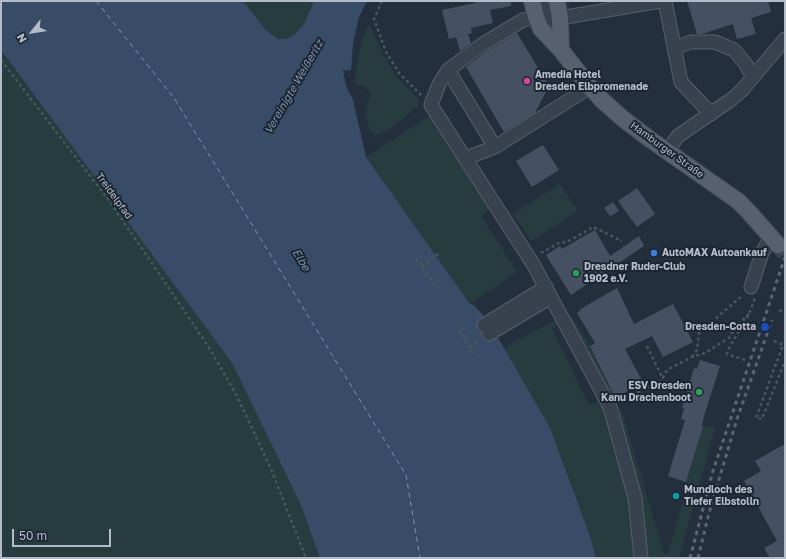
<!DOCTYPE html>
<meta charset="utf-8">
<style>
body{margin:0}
#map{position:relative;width:786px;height:559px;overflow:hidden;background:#242f3e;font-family:"Golos Text",sans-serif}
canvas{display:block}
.frame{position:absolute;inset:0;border:2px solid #b4bcc9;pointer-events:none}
.north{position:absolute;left:12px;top:12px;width:40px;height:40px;-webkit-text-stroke:3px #1d2633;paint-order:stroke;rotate:240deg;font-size:11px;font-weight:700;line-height:16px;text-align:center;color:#b4bcc9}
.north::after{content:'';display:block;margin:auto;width:14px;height:18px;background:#b4bcc9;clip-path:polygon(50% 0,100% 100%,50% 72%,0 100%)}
.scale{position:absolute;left:12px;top:529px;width:99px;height:18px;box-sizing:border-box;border:2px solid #b4bcc9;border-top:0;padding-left:5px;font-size:12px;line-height:14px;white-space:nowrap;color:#b4bcc9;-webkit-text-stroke:3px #1d2633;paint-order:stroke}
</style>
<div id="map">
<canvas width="786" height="559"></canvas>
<div class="frame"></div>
<div class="north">N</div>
<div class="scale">50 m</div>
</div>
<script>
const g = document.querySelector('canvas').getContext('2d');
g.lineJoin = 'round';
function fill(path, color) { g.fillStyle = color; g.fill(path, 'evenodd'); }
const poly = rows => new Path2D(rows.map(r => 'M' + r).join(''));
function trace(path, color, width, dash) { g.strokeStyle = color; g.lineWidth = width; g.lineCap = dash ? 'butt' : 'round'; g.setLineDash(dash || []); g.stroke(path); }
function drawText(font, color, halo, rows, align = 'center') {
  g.font = font + ' "Golos Text",sans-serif'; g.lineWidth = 4; g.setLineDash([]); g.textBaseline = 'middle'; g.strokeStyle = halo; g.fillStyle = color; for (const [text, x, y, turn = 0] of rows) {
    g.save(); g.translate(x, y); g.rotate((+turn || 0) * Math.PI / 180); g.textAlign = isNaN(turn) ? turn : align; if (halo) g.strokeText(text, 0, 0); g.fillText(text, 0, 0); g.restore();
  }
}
fill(poly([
 [243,1,314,1,304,24,294,35,286,39,278,39,265,29],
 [369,24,383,54,396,75,419,100,417,106,405,117,388,130,375,136,370,132,367,121,366,108,371,94,365,87,354,83,362,39],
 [1,50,232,363,300,503,320,558,1,558],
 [431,115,492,208,481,216,517,272,470,304,366,157],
 [560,184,578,211,531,241,513,214],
 [571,315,590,346,615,397,610,398,565,316],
 [558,319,561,324,552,329,589,405,602,399,616,414,621,408,664,553,668,554,685,492,686,481,703,426,715,428,679,558,596,558,590,536,503,348]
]), '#263c3f');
fill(poly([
 [1,1,243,1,265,29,278,39,286,39,294,35,304,24,314,1,367,1,359,17,353,44,351,70,343,70,346,86,353,100,366,157,470,304,474,305,489,322,550,428,590,536,596,558,320,558,300,503,232,363,1,50]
]), '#394c67');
trace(poly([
 [96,1,174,98,406,475,420,558]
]), '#7c92b1', 1, [5, 4]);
fill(poly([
 [474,1,511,1,511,6,490,10,493,23,471,28,472,33,468,34,471,43,460,51,456,37,449,39,442,10,475,3],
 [687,1,768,1,771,12,751,18,756,34,737,39,733,24,702,34,697,34],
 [517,33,549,86,535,113,504,132,466,67,487,51],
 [543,145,559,170,532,187,516,161],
 [637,188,655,214,637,227,618,201],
 [613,202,619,211,610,216,604,208],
 [595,230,610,256,639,236,644,246,571,295,546,255,560,246,562,249],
 [617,288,634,324,673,304,693,342,663,357,652,336,625,349,644,384,615,397,590,346,595,343,577,313,580,311,579,310],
 [700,360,720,366,704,416,702,425,703,426,686,482,668,476,685,420,681,419,684,409,682,408,694,368,697,369],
 [785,444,785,558,770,558,764,548,777,541,744,481,761,471,755,461]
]), '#455162');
trace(poly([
 [778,245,785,254]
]), '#3a4453', 16, [16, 8]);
const minor = poly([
 [541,1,544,12,558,44],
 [665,1,681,82,711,114],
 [536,17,523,20,483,44,448,70,439,84,431,105,533,264,610,407,635,498,641,558],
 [560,18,660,1],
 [674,48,691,42,715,42,734,50,745,63,753,77],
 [448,70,495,147,590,87],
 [667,151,678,136,732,99,742,90,785,39],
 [466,160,474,155,495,147],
 [751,287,762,253,771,237],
 [484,325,546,287],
 [489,334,551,297]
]);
const major = poly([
 [532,1,536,17,541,29,561,50,590,87,602,100,622,118,651,140,738,201,748,211,778,245],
 [557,1,560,18,561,50]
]);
trace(minor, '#565f6c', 15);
trace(major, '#414a57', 18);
trace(poly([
 [382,1,374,19,386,52,399,73,421,95],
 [1,60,107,198,145,253,208,346,236,394,271,469,306,558],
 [541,253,559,243,567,242,593,227,622,241],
 [416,258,438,289],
 [421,266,440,253],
 [779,310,785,312],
 [459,330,474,355],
 [464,338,473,331],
 [774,341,783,345,756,418,762,419,785,361],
 [647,346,663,379],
 [469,347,479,341],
 [692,357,697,350,699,333,743,295],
 [745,360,727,354,729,348,749,314,755,298],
 [621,401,661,381,667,370,692,357,705,353,730,337,735,327,749,314]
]), '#44595c', 2.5, [3, 3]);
trace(minor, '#38414e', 13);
trace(major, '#56606e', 16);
trace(poly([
 [690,558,713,471,785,257],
 [698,558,709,513,737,419,772,320]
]), '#5a6575', 3, [4, 4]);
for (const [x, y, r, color] of [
 [527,81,4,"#d1479c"],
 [654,253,4,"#3f7fe0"],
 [576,273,4,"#2e9e5b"],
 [765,327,5,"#1a4fb4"],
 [699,392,4,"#2e9e5b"],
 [676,496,4,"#0f9aa8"]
]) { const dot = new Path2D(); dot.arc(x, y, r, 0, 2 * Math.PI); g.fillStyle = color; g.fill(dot); trace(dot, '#1d2633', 1.5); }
drawText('bold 10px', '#b4bcc9', '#1d2633', [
 ["Amedia Hotel",535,75],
 ["Dresden Elbpromenade",535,87],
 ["AutoMAX Autoankauf",662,253],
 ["Dresdner Ruder-Club",584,267],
 ["1902 e.V.",584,279],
 ["Dresden-Cotta",756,327,"right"],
 ["ESV Dresden",691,386,"right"],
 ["Kanu Drachenboot",691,398,"right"],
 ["Mundloch des",684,490],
 ["Tiefer Elbstolln",684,502]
], 'left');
drawText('10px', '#b4bcc9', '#1d2633', [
 ["Hamburger Straße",667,150,36],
 ["Treidelpfad",114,196,54]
]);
drawText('italic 11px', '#7c92b1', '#1d2633', [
 ["Vereinigte Weißeritz",294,87,-60],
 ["Elbe",301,260,59]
]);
</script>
